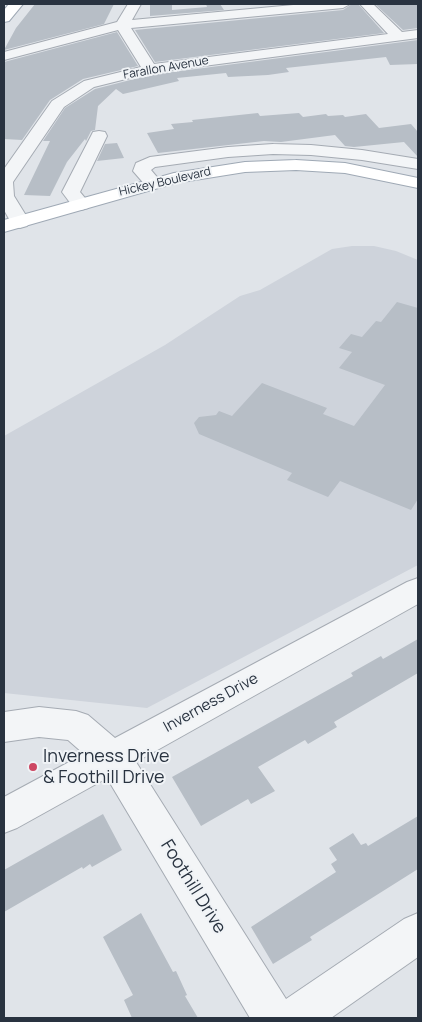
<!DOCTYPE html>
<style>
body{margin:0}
#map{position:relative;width:422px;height:1022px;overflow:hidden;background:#e0e4e9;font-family:Manrope,sans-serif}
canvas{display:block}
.frame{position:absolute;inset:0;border:5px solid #293340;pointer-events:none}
</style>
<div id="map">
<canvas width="422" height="1022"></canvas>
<div class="frame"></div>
</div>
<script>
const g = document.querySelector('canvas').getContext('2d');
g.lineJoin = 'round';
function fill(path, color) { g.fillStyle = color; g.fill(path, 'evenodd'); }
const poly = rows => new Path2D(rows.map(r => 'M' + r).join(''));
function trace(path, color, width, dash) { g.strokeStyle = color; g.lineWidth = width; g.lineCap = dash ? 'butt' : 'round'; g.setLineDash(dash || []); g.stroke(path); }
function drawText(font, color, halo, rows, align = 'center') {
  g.font = font + ' Manrope,sans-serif'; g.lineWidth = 4; g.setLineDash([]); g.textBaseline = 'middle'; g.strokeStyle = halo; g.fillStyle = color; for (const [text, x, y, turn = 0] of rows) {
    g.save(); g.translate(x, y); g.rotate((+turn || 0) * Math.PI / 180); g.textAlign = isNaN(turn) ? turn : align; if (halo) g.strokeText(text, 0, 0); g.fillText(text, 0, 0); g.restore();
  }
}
fill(poly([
 [352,246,374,246,396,251,418,260,418,565,147,708,4,693,4,436,165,345,240,296,260,290,332,249]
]), '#ced3db');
fill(poly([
 [35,4,75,5,114,4,104,24,4,50,16,28],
 [150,4,172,4,172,10,207,7,206,4,220,4,224,10,150,16],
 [352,4,358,4,384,33,155,62,135,30,343,10],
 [375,4,418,4,418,28,403,30],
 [117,32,138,66,83,79,50,100,22,140,4,139,4,62],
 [418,40,418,64,390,65,386,57,286,68,289,72,268,75,228,77,226,73,177,78,179,81,123,94,116,89,98,106,95,130,91,131,86,141,85,139,67,162,50,196,24,195,50,141,43,141,65,108,95,89,150,75],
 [258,113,260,116,299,113,303,117,326,114,328,116,343,115,345,117,366,114,379,128,411,124,418,132,418,157,404,142,354,147,345,146,335,135,281,142,264,141,158,153,147,133,174,129,171,124,193,122,192,120],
 [117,143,124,158,97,161,105,144],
 [397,302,418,308,418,499,411,510,340,481,328,497,287,480,292,473,199,434,194,423,199,417,216,415,219,411,232,416,262,383,327,408,323,414,354,426,385,385,339,368,352,352,339,348,351,334,362,337,376,321,381,322],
 [418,639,418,673,334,722,337,727,308,744,305,740,258,767,275,791,251,804,248,799,201,826,172,777,353,676,351,673,381,656,383,659],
 [103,814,122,850,92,867,90,864,83,869,82,867,4,912,4,870],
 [418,816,418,869,310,937,312,940,273,964,251,927,336,872,331,864,337,860,329,848,353,833,361,845,366,843,368,846],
 [141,913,173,972,176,971,187,995,185,996,198,1018,132,1018,124,1000,133,995,103,937]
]), '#b7bec6');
const minor = poly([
 [128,4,141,4,132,20,304,4,350,4,343,8,131,28,154,64,388,34,360,4,373,4,402,32,418,30,418,38,150,73,94,87,64,107,13,182,14,196,30,222,27,226,20,228,13,226,4,210,4,169,52,101,84,81,141,67,118,30,4,60,4,52,117,22,128,4],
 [99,131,105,132,107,136,80,192,90,204,88,208,81,210,74,208,62,192,91,136,93,132,99,131],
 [273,144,311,145,362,150,418,159,418,169,362,160,311,155,273,154,228,157,155,167,151,170,162,183,159,187,153,188,147,187,133,171,136,163,150,157,228,147,273,144],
 [418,578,418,604,136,762,286,999,404,919,418,913,418,957,331,1018,250,1018,107,778,17,828,4,833,4,797,84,754,68,740,39,737,4,742,4,712,39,707,76,711,88,715,115,738,407,582,418,578]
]);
const major = poly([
 [9,4,23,4,9,21,4,22,4,10,9,4],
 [296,160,345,163,418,178,418,188,345,173,296,170,245,172,176,183,4,232,4,220,174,173,245,162,296,160]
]);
trace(minor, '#a5abb3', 2);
trace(major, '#9fa9b5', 2);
fill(minor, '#f3f5f7');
fill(major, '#fff');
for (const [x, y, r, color] of [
 [33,767,5,"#cd4662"]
]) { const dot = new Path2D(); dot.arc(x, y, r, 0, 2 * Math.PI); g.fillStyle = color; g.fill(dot); trace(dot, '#f0f3f6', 2); }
drawText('12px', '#293340', '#f0f3f6', [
 ["Farallon Avenue",166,68,-10],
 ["Hickey Boulevard",165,182,-13]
]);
drawText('15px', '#293340', '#f0f3f6', [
 ["Inverness Drive",211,703,-29]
]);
drawText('18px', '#293340', '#f0f3f6', [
 ["Inverness Drive",43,757],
 ["& Foothill Drive",43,778]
], 'left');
drawText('18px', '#293340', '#f0f3f6', [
 ["Foothill Drive",193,887,58]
]);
</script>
